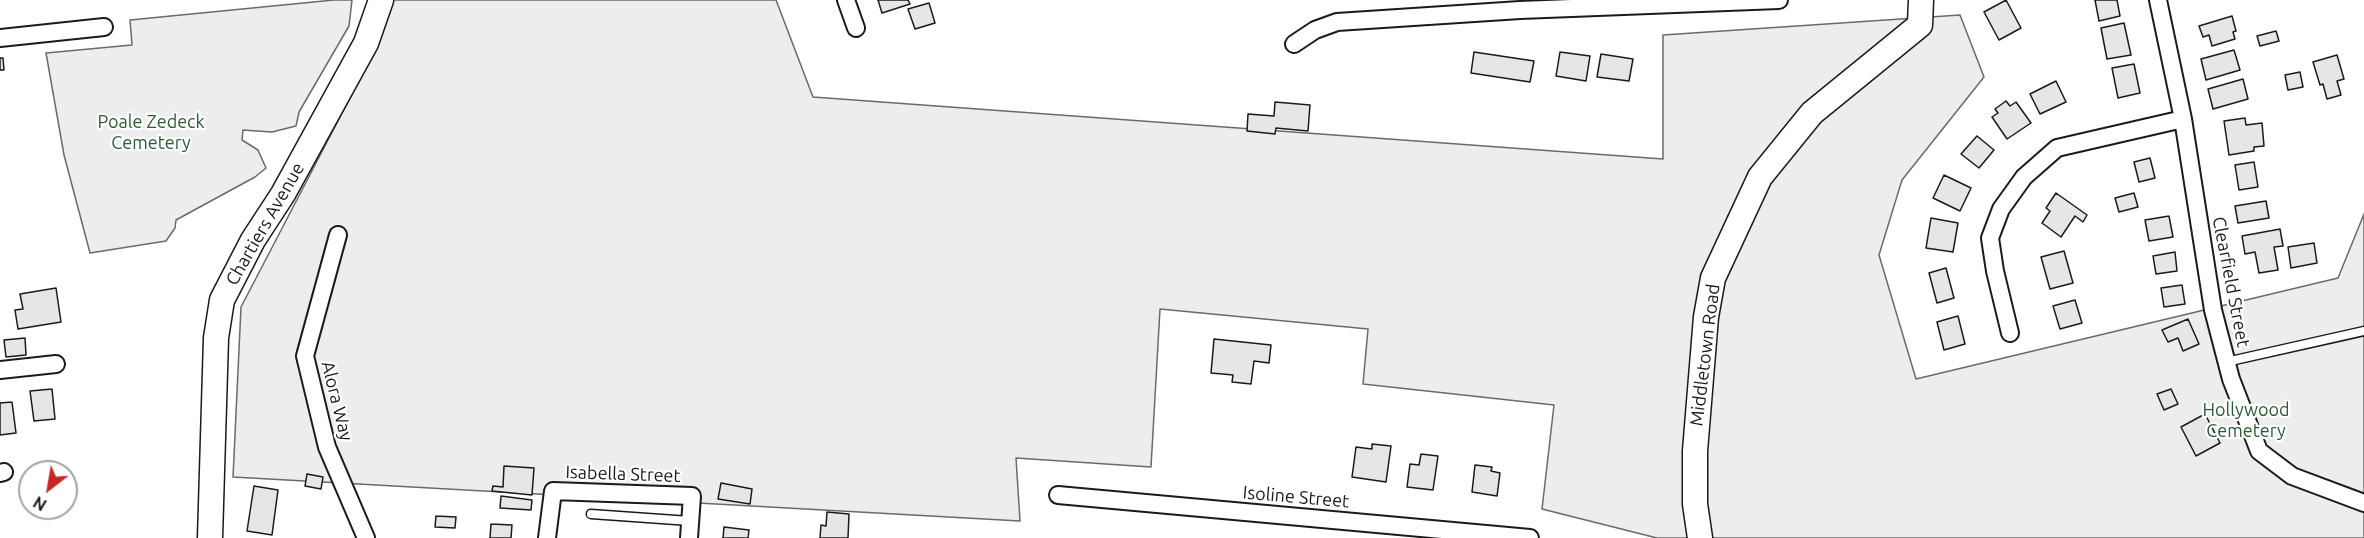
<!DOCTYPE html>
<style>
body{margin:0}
#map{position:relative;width:2364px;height:538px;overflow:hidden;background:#fff;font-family:Ubuntu,sans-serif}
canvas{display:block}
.north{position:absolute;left:18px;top:460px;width:60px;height:60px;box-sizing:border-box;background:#fff;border:2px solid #a3a3a3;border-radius:50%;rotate:211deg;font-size:16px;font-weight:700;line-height:24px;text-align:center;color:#1a1a1a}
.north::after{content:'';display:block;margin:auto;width:21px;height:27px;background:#c62828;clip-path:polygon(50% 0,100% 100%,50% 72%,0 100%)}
</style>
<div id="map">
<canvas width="2364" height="538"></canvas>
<div class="north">N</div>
</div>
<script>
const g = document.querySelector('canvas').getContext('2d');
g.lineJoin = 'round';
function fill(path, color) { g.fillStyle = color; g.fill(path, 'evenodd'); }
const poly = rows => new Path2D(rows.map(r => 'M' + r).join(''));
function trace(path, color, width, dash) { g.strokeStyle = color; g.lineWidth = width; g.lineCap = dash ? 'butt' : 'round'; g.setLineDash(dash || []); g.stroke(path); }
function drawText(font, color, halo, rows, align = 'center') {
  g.font = font + ' Ubuntu,sans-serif'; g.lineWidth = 4.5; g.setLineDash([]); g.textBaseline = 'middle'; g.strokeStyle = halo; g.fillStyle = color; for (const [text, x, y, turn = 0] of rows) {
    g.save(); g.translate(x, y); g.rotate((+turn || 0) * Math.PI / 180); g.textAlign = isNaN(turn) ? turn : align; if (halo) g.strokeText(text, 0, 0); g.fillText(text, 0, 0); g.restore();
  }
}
const green = poly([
 [334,0,352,0,349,26,299,112,296,126,272,132,243,130,242,140,258,150,266,168,255,177,176,220,175,228,166,241,90,253,64,155,46,53,132,45,130,20,334,0],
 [389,0,776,0,813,97,1663,159,1663,35,1960,15,1984,77,1902,180,1879,255,1916,379,2338,278,2364,214,2364,538,1657,538,1542,509,1554,405,1363,384,1368,329,1160,309,1151,467,1016,458,1020,521,233,477,241,307,376,48,389,0]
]);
fill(green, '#ededed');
trace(green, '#6a6a6a', 1.5);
const building = poly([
 [878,0,908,0,910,4,882,13,878,0],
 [2006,0,2021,28,1999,40,1984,12,2006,0],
 [2095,0,2117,0,2120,16,2099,21,2095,0],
 [929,3,935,23,915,29,908,9,929,3],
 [2232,16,2236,31,2233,32,2235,39,2212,46,2209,35,2203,37,2199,26,2232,16],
 [2124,23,2131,55,2107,59,2101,28,2124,23],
 [2276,31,2279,41,2260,46,2257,36,2276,31],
 [2234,50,2240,70,2206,80,2201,59,2234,50],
 [1474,52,1534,61,1530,82,1471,73,1474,52],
 [1560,52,1590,56,1586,81,1556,76,1560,52],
 [1601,54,1633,59,1629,81,1597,77,1601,54],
 [2337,55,2344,79,2337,81,2341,95,2327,99,2323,84,2320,85,2313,62,2337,55],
 [0,58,3,58,4,70,0,70,0,58],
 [2134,64,2140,93,2118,98,2112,68,2134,64],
 [2300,72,2303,87,2288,90,2285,75,2300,72],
 [2243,79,2248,99,2213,109,2208,89,2243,79],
 [2056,81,2066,102,2040,114,2030,94,2056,81],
 [2006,101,2010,106,2016,102,2031,123,2007,139,1992,117,1998,113,1995,109,2006,101],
 [1275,102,1310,105,1308,131,1276,128,1275,134,1247,131,1248,114,1274,116,1275,102],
 [2245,118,2246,125,2262,123,2264,146,2254,147,2254,151,2229,155,2224,121,2245,118],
 [1977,136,1994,150,1979,168,1961,154,1977,136],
 [2150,158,2155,178,2139,182,2134,162,2150,158],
 [2254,162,2258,187,2239,190,2235,165,2254,162],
 [1944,175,1971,188,1960,211,1933,198,1944,175],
 [2056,193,2087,215,2083,222,2075,216,2061,237,2042,223,2050,211,2046,208,2056,193],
 [2134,193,2138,207,2119,212,2115,198,2134,193],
 [2266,201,2269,218,2238,223,2235,206,2266,201],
 [2169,216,2173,237,2149,241,2145,220,2169,216],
 [1931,218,1958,223,1953,252,1926,248,1931,218],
 [2280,229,2283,246,2274,247,2278,270,2259,273,2255,252,2245,254,2242,236,2280,229],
 [2314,243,2317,263,2291,268,2288,247,2314,243],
 [2064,251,2073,283,2050,289,2041,257,2064,251],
 [2175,252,2177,271,2156,274,2153,256,2175,252],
 [1946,268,1954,298,1937,303,1929,273,1946,268],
 [2182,285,2185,304,2164,307,2161,288,2182,285],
 [56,288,61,322,18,329,15,310,23,309,20,294,56,288],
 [2075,300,2082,323,2060,329,2053,306,2075,300],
 [1958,316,1965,344,1944,350,1937,322,1958,316],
 [2188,319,2199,344,2183,351,2178,338,2168,342,2162,330,2188,319],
 [25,338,26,355,6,357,4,340,25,338],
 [1214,339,1271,345,1269,363,1254,361,1251,384,1232,382,1233,375,1211,373,1214,339],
 [52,389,55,419,34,421,30,391,52,389],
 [2171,389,2178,404,2164,410,2157,394,2171,389],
 [12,402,16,433,0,435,0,403,12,402],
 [2205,414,2220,443,2196,456,2181,427,2205,414],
 [1372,444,1391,446,1386,482,1352,477,1356,447,1372,449,1372,444],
 [1421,454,1438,456,1433,490,1407,487,1410,464,1419,465,1421,454],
 [1475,465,1492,467,1491,471,1500,473,1497,496,1472,492,1475,465],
 [504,466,534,468,532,495,492,491,493,486,503,487,504,466],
 [307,474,323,477,321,489,305,486,307,474],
 [721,483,752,489,750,504,718,499,721,483],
 [254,486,278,490,272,535,247,531,254,486],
 [501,496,532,500,531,510,500,508,501,496],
 [827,512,849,514,848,538,820,538,821,525,826,526,827,512],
 [436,516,456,517,455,528,435,527,436,516],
 [491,524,512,525,511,538,490,538,491,524],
 [724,527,749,530,748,538,723,538,724,527]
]);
fill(building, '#e6e6e6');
trace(building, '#1a1a1a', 1.5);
const lane = poly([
 [2226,362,2364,331],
 [591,514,690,521]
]);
const street = poly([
 [846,0,856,28],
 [2158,0,2183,119,2213,310,2231,379,2259,451,2292,476,2364,503],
 [0,38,104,27],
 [1294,44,1315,30,1337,22,1520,10,1779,0],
 [338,235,305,356,327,447,366,538],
 [2010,333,1995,271,1990,238,2001,209,2024,177,2057,148,2183,119],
 [0,370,56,364],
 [0,473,4,472],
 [1058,495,1530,538],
 [547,538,553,491,692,496,689,538]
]);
const secondary = poly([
 [210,538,216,338,222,300,253,240,283,194,366,43,381,0],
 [1700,538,1695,504,1695,451,1706,317,1713,278,1760,177,1812,113,1920,25,1921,0]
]);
trace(lane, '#1a1a1a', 11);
trace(street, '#1a1a1a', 20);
trace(secondary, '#1a1a1a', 27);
trace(lane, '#fff', 8);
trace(street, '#fff', 16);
trace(secondary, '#fff', 24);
drawText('18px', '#2b5a34', '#fff', [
 ["Poale Zedeck",151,122],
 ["Cemetery",151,143],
 ["Hollywood",2246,410],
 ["Cemetery",2246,431]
]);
drawText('18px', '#1a1a1a', '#fff', [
 ["Chartiers Avenue",265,224,-60],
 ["Clearfield Street",2231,282,79],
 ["Middletown Road",1705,355,-83],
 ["Alora Way",337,401,76],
 ["Isabella Street",623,474,2],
 ["Isoline Street",1296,497,5]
]);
</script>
